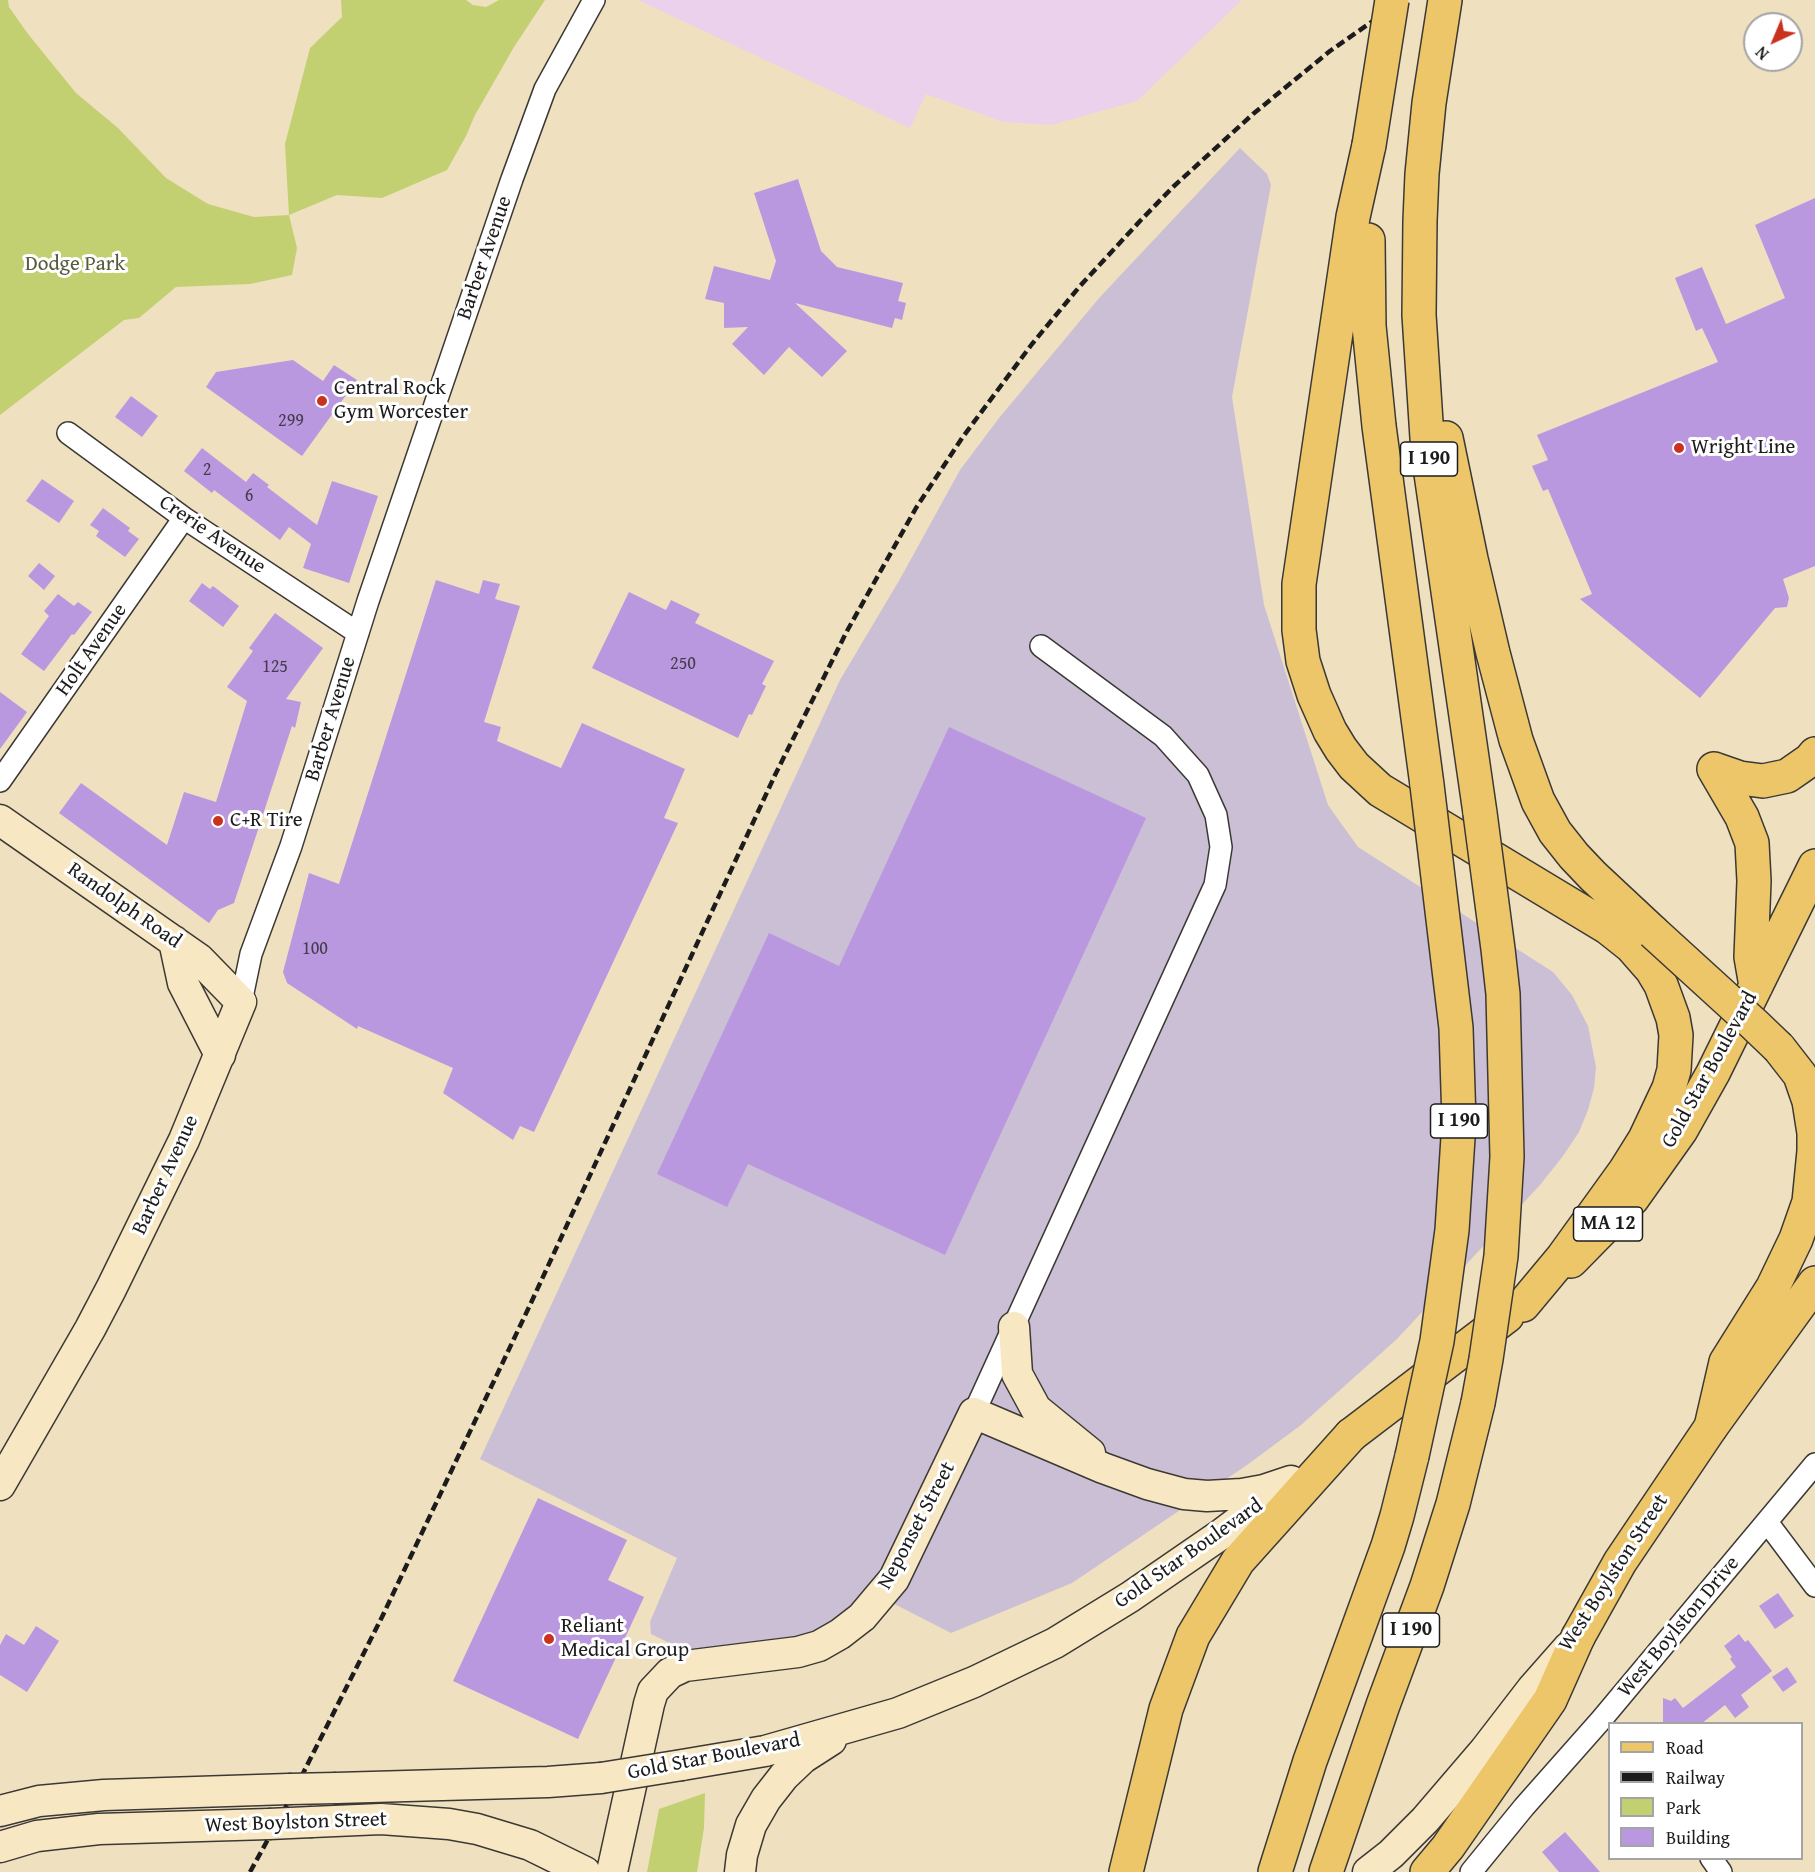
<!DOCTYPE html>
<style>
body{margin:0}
#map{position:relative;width:1815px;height:1872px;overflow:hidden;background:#efe0c0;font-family:"Gentium Book Plus",serif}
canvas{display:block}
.legend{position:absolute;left:1608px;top:1722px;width:195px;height:138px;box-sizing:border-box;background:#fff;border:2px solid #a4a4a4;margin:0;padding:8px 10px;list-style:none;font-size:18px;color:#1c1c1c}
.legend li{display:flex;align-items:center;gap:12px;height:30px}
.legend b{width:30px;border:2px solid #a4a4a4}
.north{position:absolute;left:1743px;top:12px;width:60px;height:60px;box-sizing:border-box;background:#fff;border:2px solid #a4a4a4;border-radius:50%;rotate:224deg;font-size:16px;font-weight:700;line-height:24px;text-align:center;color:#1c1c1c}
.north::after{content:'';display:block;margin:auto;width:21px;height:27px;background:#c8321e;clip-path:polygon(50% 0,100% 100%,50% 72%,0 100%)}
</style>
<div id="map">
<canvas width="1815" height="1872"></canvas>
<ul class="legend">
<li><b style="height:8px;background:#ecc669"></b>Road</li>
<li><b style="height:8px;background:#1c1c1c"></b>Railway</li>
<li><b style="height:16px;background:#c3d072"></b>Park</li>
<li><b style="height:16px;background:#ba98e0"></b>Building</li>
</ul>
<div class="north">N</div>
</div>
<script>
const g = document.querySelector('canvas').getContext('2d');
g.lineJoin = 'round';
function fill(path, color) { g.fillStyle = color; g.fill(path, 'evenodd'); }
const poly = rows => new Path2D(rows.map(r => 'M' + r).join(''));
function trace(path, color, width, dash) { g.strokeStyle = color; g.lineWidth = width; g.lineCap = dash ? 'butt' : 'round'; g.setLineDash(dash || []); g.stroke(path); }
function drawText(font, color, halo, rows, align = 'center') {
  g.font = font + ' "Gentium Book Plus",serif'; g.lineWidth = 6; g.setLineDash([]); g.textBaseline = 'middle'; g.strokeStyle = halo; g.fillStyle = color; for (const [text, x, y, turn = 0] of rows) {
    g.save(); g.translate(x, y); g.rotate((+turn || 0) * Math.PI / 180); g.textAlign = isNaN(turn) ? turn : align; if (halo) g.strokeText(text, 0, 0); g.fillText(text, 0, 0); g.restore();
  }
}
fill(poly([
 [638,0,1242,0,1137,101,1051,125,1003,122,926,94,910,128]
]), '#ebd1eb');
fill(poly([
 [1240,148,1267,174,1271,185,1232,397,1264,605,1328,805,1358,847,1553,972,1572,995,1588,1026,1596,1067,1594,1088,1588,1110,1579,1132,1563,1156,1540,1185,1397,1339,1301,1425,1247,1465,1072,1583,951,1633,869,1591,839,1623,796,1640,690,1653,651,1634,650,1622,677,1558,480,1459,840,680,900,579,960,470,999,418,1100,297]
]), '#cbbfd5');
fill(poly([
 [0,0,8,0,9,7,28,34,76,93,118,128,166,178,208,204,254,217,289,215,285,144,310,48,342,17,341,0,466,0,473,5,486,7,499,0,545,0,514,47,475,115,466,136,447,170,382,198,337,195,289,215,297,248,292,275,250,284,176,287,139,318,124,320,0,415],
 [705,1793,704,1828,697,1872,647,1872,659,1809]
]), '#c3d072');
fill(poly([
 [798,179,821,251,837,267,903,283,898,301,906,303,902,320,895,318,892,328,795,303,847,351,822,377,789,347,764,375,732,344,748,327,724,328,724,303,705,299,714,266,770,280,776,261,754,193],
 [1815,198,1815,566,1783,579,1789,598,1787,607,1775,608,1700,698,1580,599,1592,594,1548,489,1543,491,1532,466,1548,460,1537,435,1718,362,1702,328,1696,331,1675,278,1702,267,1726,324,1785,298,1755,225],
 [293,360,323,381,334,365,357,380,302,456,206,387,216,372],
 [131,396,158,416,142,437,115,417],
 [202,448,246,482,253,473,269,485,267,487,317,525,332,481,378,496,349,583,303,568,311,544,289,527,280,540,214,490,212,493,184,471],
 [42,479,74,501,59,523,26,501],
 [103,508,130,528,128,531,139,539,125,557,96,536,99,531,90,525],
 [39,563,55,576,44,590,28,576],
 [436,580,479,594,483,580,500,584,495,599,520,606,484,722,501,727,497,741,561,768,582,723,685,769,664,818,678,823,534,1132,520,1126,513,1140,443,1093,453,1068,358,1026,357,1029,287,983,283,972,309,873,339,884],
 [202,583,210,589,213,586,239,606,223,627,189,601],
 [629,592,666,610,671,600,700,614,695,623,774,661,762,684,766,686,752,715,749,714,738,738,592,668],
 [58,594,74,606,78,602,92,612,74,635,72,634,44,671,21,654,49,616,44,611],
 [275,613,323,648,286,699,301,702,295,728,292,726,234,903,218,910,209,923,59,813,81,783,167,845,184,792,216,802,247,701,227,687,253,651,249,648],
 [0,692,27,712,0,749],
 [949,727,1146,818,945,1255,748,1164,727,1207,657,1174,769,933,839,966],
 [538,1498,627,1540,608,1580,644,1597,578,1739,453,1681],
 [1778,1593,1794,1616,1775,1629,1759,1606],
 [36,1626,59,1641,27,1692,0,1675,0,1645,6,1634,24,1645],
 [1739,1634,1745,1642,1748,1640,1772,1671,1741,1695,1749,1707,1735,1718,1725,1705,1701,1724,1663,1724,1663,1698,1671,1701,1675,1698,1683,1708,1736,1667,1730,1659,1732,1657,1724,1646],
 [1787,1667,1797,1682,1783,1692,1772,1677],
 [1565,1832,1600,1872,1559,1872,1542,1852]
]), '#ba98e0');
const street = poly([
 [68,433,184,518,358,633],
 [0,781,184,518],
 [241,1002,251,954,291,846,368,601,512,179,545,89,594,0],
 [974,1413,1215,885,1221,847,1216,815,1198,775,1163,736,1041,646],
 [1767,1522,1815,1586],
 [1711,1858,1721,1872],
 [1471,1872,1524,1807,1601,1720,1815,1464]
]);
const secondary = poly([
 [0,820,199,959,241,1002,184,1140,111,1289,90,1329,0,1485],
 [174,941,183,983,220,1055],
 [1014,1327,1017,1374,1036,1409,1090,1453],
 [682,1765,765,1751,898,1713,974,1682,1055,1643,1130,1597,1223,1533,1280,1490],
 [336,1788,548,1782,601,1778],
 [0,1811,39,1801,104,1795,289,1789],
 [312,1822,381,1819,449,1824,477,1829,530,1845,585,1872],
 [0,1847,37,1836,99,1829,269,1824],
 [612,1872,649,1704,653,1691,670,1673,685,1666,798,1652,819,1646,840,1634,862,1617,894,1579,974,1413,1103,1468,1147,1484,1184,1494,1207,1496,1242,1494,1264,1490,1291,1481],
 [740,1872,742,1855,751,1825,766,1799,784,1776,803,1758,831,1740],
 [1368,1872,1391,1854,1425,1820,1485,1750,1532,1689,1569,1647]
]);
const primary = poly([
 [1714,769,1742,817,1752,843,1754,881,1751,957,1756,986],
 [1714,769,1740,778,1763,781,1787,776,1810,760,1815,754],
 [1571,1261,1632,1199,1681,1130,1713,1073,1815,866],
 [1351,1435,1507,1316],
 [1578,1637,1620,1562,1711,1427,1815,1283]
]);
const highway = poly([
 [1445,0,1429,103,1422,174,1420,221,1419,315,1428,453,1480,813],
 [1369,145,1353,217,1299,584,1299,630,1303,661,1314,695,1330,731,1341,749,1354,766,1380,790,1607,927,1631,946,1652,970,1661,985,1673,1018,1676,1035,1674,1070,1669,1088,1645,1139,1625,1171,1563,1257,1523,1305],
 [1368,240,1369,326,1379,426,1427,785],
 [1446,438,1471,559,1493,653,1516,740,1538,801,1555,832,1574,856,1593,876,1653,932],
 [1711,1427,1726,1362,1773,1287,1796,1239,1809,1202,1814,1151,1814,1133,1809,1101,1800,1075,1779,1048],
 [1126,1872,1166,1709,1193,1636,1238,1561,1351,1435],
 [1275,1872,1310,1761,1388,1546,1397,1516,1412,1456],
 [1326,1872,1383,1705,1427,1586,1453,1504,1478,1403],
 [1427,1872,1448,1847,1550,1700,1578,1637]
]);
trace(street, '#3c3935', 24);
trace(secondary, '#3c3935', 33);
trace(primary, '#3c3935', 36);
trace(highway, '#3c3935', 36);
trace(street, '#fff', 21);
trace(secondary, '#f7e8c3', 30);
trace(primary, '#ecc669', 33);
trace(highway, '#ecc669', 33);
trace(poly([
 [250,1872,288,1803,382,1617,530,1305,775,775,847,631,916,508,962,438,1032,344,1080,286,1140,221,1173,187,1253,114,1330,51,1403,0]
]), '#1c1c1c', 4.5, [9, 4.5]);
const secondaryBridge = poly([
 [601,1778,682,1765],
 [289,1789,336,1788],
 [269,1824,312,1822]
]);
const highwayBridge = poly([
 [1369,145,1392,0],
 [1653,932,1755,1025,1779,1048],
 [1478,1403,1486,1359,1501,1256,1507,1157,1503,994,1498,949,1480,813],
 [1412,1456,1437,1341,1452,1230,1459,1122,1456,1028,1427,785]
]);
trace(secondaryBridge, '#3c3935', 33, []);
trace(highwayBridge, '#3c3935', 36, []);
trace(secondaryBridge, '#f7e8c3', 30);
trace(highwayBridge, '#ecc669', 33);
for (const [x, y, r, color] of [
 [322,401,6,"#c8321e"],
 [1679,448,6,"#c8321e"],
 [218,821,6,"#c8321e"],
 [549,1639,6,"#c8321e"]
]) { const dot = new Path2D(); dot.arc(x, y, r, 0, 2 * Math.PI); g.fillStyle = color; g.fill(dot); trace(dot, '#fff', 2); }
drawText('18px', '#443b4d', null, [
 ["299",291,421],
 ["2",207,470],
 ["6",249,496],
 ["250",683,664],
 ["125",275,667],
 ["100",315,949]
]);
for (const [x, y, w] of [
 [1429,459,57],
 [1459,1121,57],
 [1608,1224,69],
 [1411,1630,57]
]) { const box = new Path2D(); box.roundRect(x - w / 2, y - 17, w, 34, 4.5); g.fillStyle = '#fff'; g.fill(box); trace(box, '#1c1c1c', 1.5); }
drawText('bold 20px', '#1c1c1c', null, [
 ["I 190",1429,459],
 ["I 190",1459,1121],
 ["MA 12",1608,1224],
 ["I 190",1411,1630]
]);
drawText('21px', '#1c1c1c', '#fff', [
 ["Barber Avenue",485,258,-71],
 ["Crerie Avenue",212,535,34],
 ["Holt Avenue",92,650,-55],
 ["Barber Avenue",331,719,-73],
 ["Randolph Road",124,906,35],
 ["Gold Star Boulevard",1710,1070,-61],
 ["Barber Avenue",166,1175,-65],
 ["Neponset Street",917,1526,-62],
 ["Gold Star Boulevard",1189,1554,-35],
 ["West Boylston Street",1614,1573,-57],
 ["West Boylston Drive",1679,1627,-50],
 ["Gold Star Boulevard",714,1757,-11],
 ["West Boylston Street",296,1823,-2]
]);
drawText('21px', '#565b3a', '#fff', [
 ["Dodge Park",75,265]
]);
drawText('21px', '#1c1c1c', '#fff', [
 ["Central Rock",334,389],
 ["Gym Worcester",334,413],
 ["Wright Line",1691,448],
 ["C+R Tire",230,821],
 ["Reliant",561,1627],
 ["Medical Group",561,1651]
], 'left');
</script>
